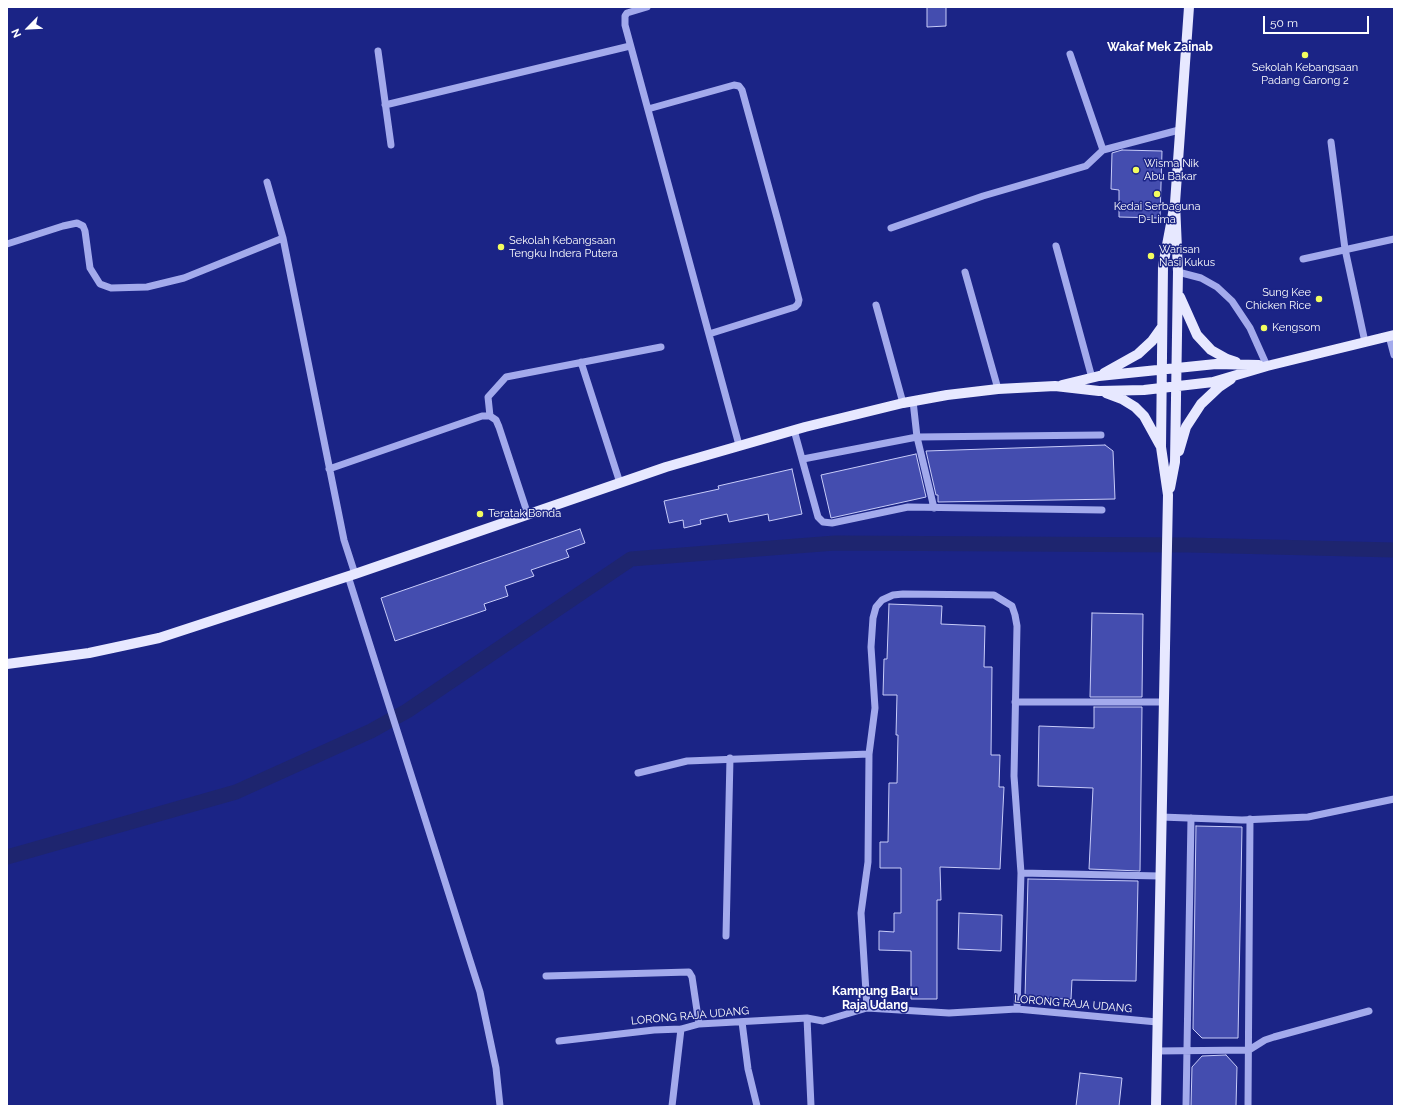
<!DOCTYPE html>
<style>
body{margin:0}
#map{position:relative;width:1401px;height:1113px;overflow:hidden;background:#1b2486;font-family:Raleway,sans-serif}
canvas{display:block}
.frame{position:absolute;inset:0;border:8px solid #fff;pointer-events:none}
.north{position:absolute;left:8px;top:8px;width:40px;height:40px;-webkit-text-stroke:3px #1b2486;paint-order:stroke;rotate:246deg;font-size:11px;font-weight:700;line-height:16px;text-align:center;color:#fff}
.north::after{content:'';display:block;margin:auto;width:14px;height:18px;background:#fff;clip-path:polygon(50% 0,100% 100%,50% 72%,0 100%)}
.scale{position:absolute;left:1263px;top:16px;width:106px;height:18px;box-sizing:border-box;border:2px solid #fff;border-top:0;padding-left:5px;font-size:12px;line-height:14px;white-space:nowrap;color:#fff;-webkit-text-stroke:3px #1b2486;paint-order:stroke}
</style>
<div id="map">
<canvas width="1401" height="1113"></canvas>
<div class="frame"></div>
<div class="north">N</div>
<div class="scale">50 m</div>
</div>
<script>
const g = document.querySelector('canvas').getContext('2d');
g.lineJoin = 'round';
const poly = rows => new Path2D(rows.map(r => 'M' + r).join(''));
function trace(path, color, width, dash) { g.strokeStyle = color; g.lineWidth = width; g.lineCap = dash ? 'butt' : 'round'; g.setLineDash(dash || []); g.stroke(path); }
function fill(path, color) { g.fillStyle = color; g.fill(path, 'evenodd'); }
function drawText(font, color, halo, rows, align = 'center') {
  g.font = font + ' Raleway,sans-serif'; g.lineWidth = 3; g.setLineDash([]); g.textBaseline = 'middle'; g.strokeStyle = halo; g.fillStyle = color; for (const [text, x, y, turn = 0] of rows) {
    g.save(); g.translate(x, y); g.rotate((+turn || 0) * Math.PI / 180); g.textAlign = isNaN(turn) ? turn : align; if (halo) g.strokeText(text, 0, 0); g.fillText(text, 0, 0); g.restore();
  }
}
trace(poly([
 [7,857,236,792,371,731,407,711,631,559,835,543,1189,545,1394,550]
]), '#1e256f', 15);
const building = poly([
 [927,7,946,7,946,26,927,27,927,7],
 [1122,150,1162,151,1160,218,1119,217,1119,190,1111,189,1112,153,1122,150],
 [1105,445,1113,451,1115,499,938,502,938,495,936,495,926,451,1105,445],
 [916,454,926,497,831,518,821,475,916,454],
 [792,469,802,514,769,521,768,514,729,522,727,514,700,520,701,524,684,528,683,520,669,523,664,501,719,489,718,486,792,469],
 [580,529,585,543,566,550,569,557,531,570,534,576,505,586,508,596,484,604,486,610,395,641,381,598,580,529],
 [889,604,942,606,941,624,985,626,984,667,992,667,991,755,1000,755,999,787,1004,787,1000,869,940,867,941,900,937,900,937,999,911,999,911,951,879,950,879,931,894,932,894,913,901,913,901,868,880,868,880,842,888,842,889,783,897,783,898,735,896,735,897,695,883,695,884,659,887,659,889,604],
 [1092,613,1143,614,1142,697,1090,697,1092,613],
 [1094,707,1142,707,1140,871,1089,869,1093,788,1038,786,1039,726,1094,728,1094,707],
 [1196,826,1242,827,1238,1038,1202,1038,1193,1029,1196,826],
 [1028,879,1138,881,1136,981,1072,980,1071,999,1025,998,1028,879],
 [959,913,1002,915,1001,951,958,949,959,913],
 [1226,1055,1237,1067,1236,1106,1191,1106,1192,1067,1202,1056,1226,1055],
 [1080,1073,1122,1078,1119,1106,1076,1106,1080,1073]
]);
fill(building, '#444daf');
trace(building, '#c8ccf9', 1);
trace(poly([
 [647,7,627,13,625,16,625,25,739,445],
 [378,51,391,145],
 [1070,54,1103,150],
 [385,105,630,46],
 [648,109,734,85,739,86,742,90,778,221,799,300,798,304,795,307,709,334],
 [1331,142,1345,249,1365,342],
 [267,182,283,238,344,540,355,574],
 [891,228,983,196,1086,166,1103,150,1179,130],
 [7,244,63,226,77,223,83,226,85,231,90,268,100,284,111,288,147,287,184,278,283,238],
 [1056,246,1092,378],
 [1303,259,1394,239],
 [965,272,998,389],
 [1178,272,1201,278,1217,287,1232,301,1250,328,1267,366],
 [876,305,903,403],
 [1389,336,1394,355],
 [581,362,620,483],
 [490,416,488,397,506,377,661,347],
 [794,430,818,517,823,522,832,523,908,507,1102,510],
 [803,459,917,437,913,401],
 [329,469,482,416,490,416,496,420,499,427,528,515],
 [934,508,917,437,1101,435],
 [348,576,480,992,496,1068,500,1106],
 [1015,702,1164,702],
 [638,773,687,761,869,754],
 [1161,817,1242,820,1308,817,1394,799],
 [1021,873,1160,876],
 [726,936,730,758],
 [546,976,689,972,692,977,699,1024],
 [867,1008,861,913,868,862,869,754,875,708,871,647,873,618,876,607,882,600,893,595,903,594,994,595,1012,606,1015,615,1017,626,1014,776,1021,873,1017,1009],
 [807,1018,811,1106],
 [742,1022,748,1069,757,1106],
 [559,1041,654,1030,681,1029,699,1024,807,1018,823,1021,867,1008,949,1013,1017,1009,1157,1022],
 [1157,1051,1249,1050,1265,1040,1274,1037,1369,1011],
 [672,1106,681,1029],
 [1186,1106,1191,818],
 [1248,1106,1250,819]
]), '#a3aaec', 7);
trace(poly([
 [1180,297,1197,335,1211,350,1227,359,1236,362],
 [1104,373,1138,354,1152,341,1162,327],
 [1062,385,1099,376,1216,364,1259,365],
 [1106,393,1122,399,1135,407,1144,416,1160,445],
 [1179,451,1186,427,1201,404,1219,387,1231,379],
 [1170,488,1175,462,1178,272,1175,203,1189,7],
 [7,664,89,653,159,638,355,574,666,467,805,427,903,403,947,395,998,389,1055,386,1099,391,1144,390,1213,382,1267,366,1394,335],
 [1156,1106,1168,495,1161,447,1163,266,1175,203]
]), '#e7e8ff', 10);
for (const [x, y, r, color] of [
 [1305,55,4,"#f3fd5f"],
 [1136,170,4,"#f3fd5f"],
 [1157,194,4,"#f3fd5f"],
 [501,247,4,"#f3fd5f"],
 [1151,256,4,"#f3fd5f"],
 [1319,299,4,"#f3fd5f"],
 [1264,328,4,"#f3fd5f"],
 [480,514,4,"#f3fd5f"]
]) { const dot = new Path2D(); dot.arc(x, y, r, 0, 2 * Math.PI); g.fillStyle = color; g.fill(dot); trace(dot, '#1b2486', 1.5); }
drawText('11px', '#fff', '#1b2486', [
 ["Sekolah Kebangsaan",1305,68,"center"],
 ["Padang Garong 2",1305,81,"center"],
 ["Wisma Nik",1144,164],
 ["Abu Bakar",1144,177],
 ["Kedai Serbaguna",1157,207,"center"],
 ["D-Lima",1157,220,"center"],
 ["Sekolah Kebangsaan",509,241],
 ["Tengku Indera Putera",509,254],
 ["Warisan",1159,250],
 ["Nasi Kukus",1159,263],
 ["Sung Kee",1311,293,"right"],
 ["Chicken Rice",1311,306,"right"],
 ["Kengsom",1272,328],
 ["Teratak Bonda",488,514]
], 'left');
drawText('11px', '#fff', '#1b2486', [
 ["LORONG RAJA UDANG",1073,1004,5],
 ["LORONG RAJA UDANG",690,1016,-5]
]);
drawText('bold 12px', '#fff', '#1b2486', [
 ["Wakaf Mek Zainab",1160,47],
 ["Kampung Baru",875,991],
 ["Raja Udang",875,1005]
]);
</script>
